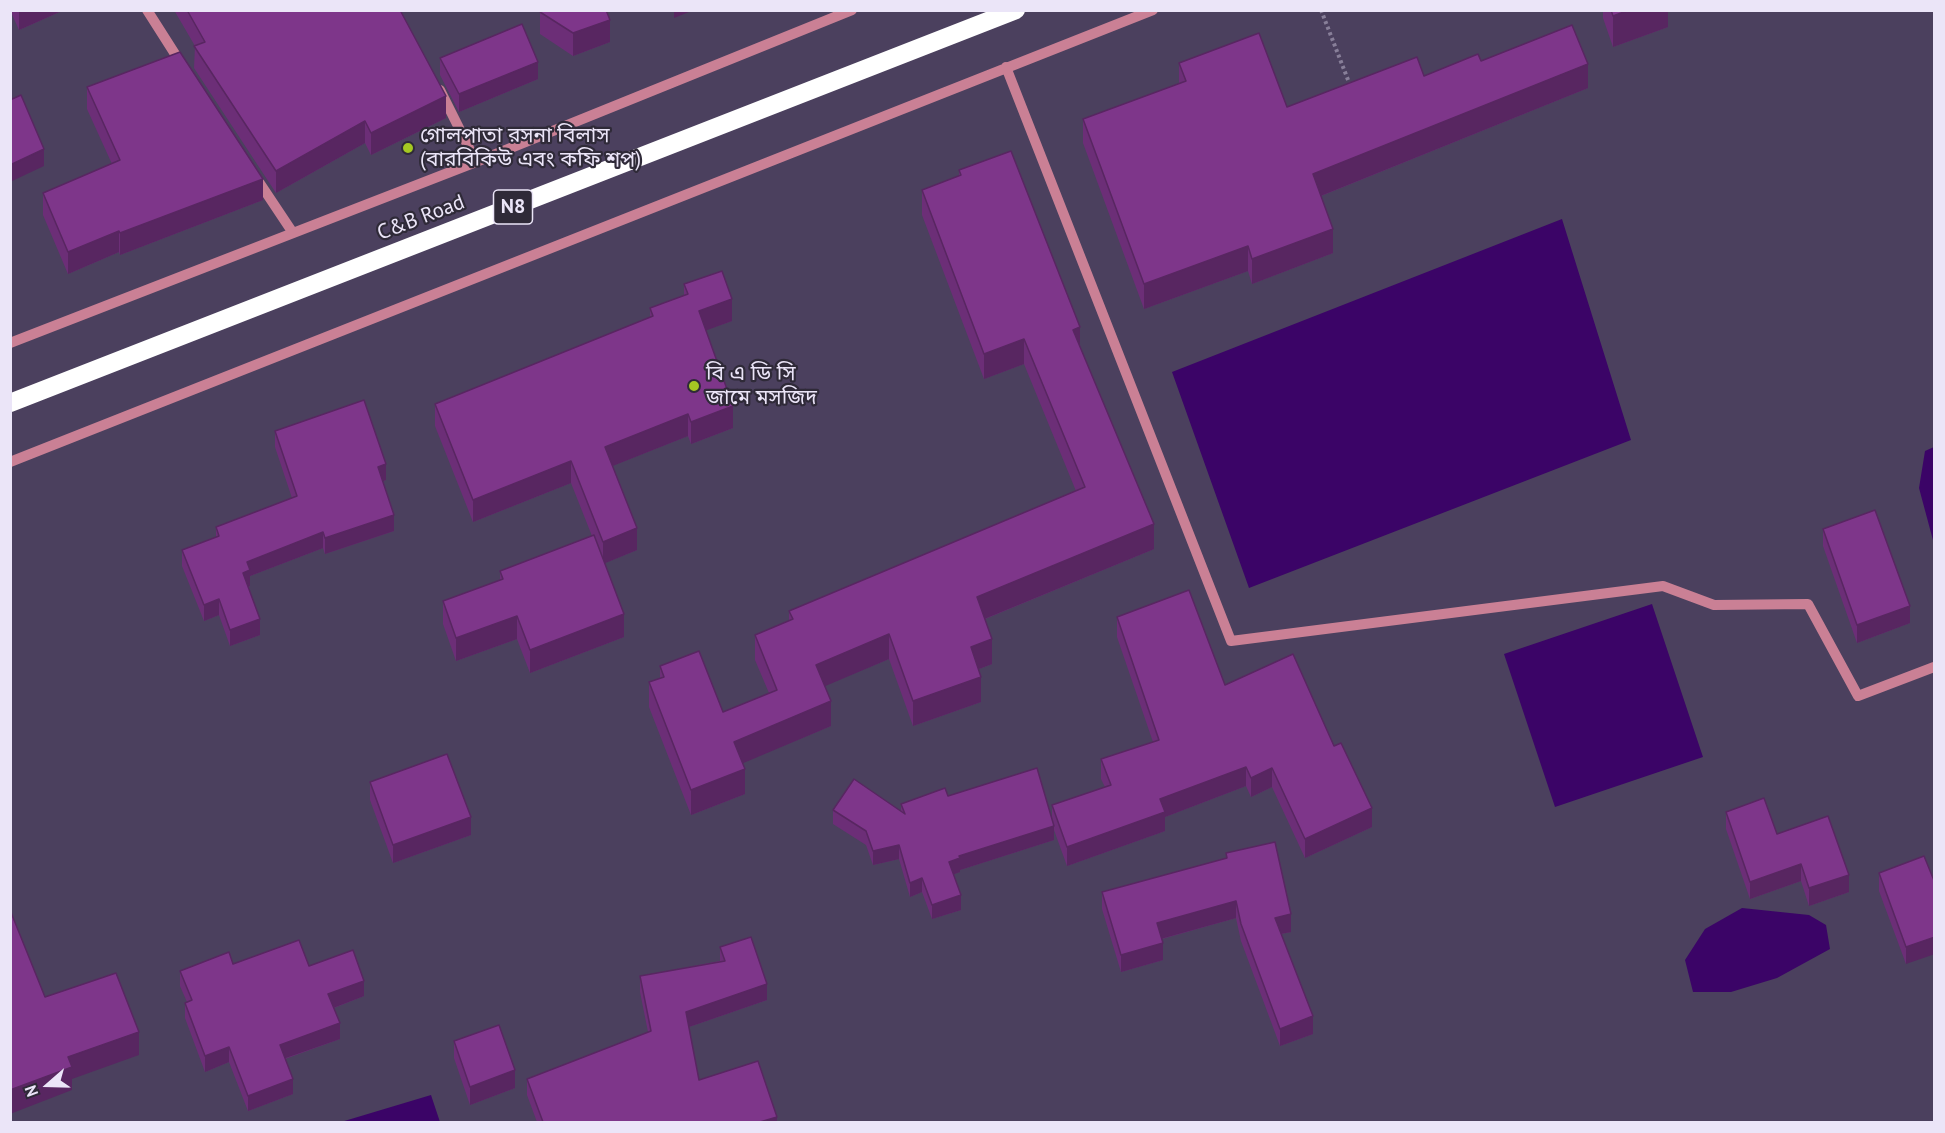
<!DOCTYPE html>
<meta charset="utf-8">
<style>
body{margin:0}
#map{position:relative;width:1945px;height:1133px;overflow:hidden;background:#4b405e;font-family:"PT Sans",sans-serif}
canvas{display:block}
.frame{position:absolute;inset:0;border:12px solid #ebe5f8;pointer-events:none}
.north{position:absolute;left:18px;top:1055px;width:60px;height:60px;-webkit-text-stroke:4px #2f2a38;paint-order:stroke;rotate:250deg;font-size:16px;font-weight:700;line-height:24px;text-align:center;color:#ebe5f8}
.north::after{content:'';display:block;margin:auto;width:21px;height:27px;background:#ebe5f8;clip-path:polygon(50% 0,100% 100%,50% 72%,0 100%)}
</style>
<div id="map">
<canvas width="1945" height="1133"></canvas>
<div class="frame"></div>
<div class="north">N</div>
</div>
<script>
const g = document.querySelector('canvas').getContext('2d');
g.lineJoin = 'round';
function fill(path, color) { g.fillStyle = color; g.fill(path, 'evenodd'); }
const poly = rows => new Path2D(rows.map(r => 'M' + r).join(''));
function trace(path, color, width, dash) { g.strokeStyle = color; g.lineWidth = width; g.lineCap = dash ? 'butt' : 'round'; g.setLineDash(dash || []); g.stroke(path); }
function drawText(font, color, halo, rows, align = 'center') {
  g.font = font + ' "PT Sans","Noto Sans Bengali",sans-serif'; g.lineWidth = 4.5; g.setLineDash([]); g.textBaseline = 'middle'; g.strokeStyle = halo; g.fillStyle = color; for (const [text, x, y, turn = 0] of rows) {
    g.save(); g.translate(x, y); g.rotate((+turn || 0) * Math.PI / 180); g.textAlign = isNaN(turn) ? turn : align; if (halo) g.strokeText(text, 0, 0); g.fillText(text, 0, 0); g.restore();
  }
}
fill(poly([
 [1562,219,1631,440,1249,588,1172,372],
 [1934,447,1934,544,1919,488,1925,451],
 [1652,604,1703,757,1555,807,1504,654],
 [1742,908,1809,915,1826,925,1830,949,1777,978,1731,992,1693,992,1685,960,1705,929],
 [431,1095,440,1122,341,1122]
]), '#3b0467');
trace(poly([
 [1321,10,1350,85]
]), '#887f99', 4, [3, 3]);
trace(poly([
 [147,10,182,65],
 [1006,67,1231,641,1663,586,1714,605,1808,604,1858,696,1934,667],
 [440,90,476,162],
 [255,176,293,233],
 [10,343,476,162,852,10],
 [10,462,1153,10]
]), '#ca8095', 10);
trace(poly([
 [10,403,1016,10]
]), '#fff', 18);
fill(poly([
 [10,10,64,10,19,30],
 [174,10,400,10,446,118,371,155,365,143,276,193,194,68,195,46],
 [1603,10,1668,10,1668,27,1613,47,1603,18],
 [540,12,610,42,573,56,540,34],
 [440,58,538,79,459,112,440,75],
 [1481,61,1588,88,1321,196,1333,253,1252,284,1248,271,1144,309,1083,143,1083,119,1179,84,1179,63,1287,107,1424,76],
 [87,87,263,200,120,255,119,252,68,274,43,215,43,193,112,164,87,109],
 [959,170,1080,347,1154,549,985,619,992,664,979,669,981,702,913,726,889,659,824,686,831,726,742,763,745,794,691,815,649,707,649,682,660,678,660,666,723,712,769,693,755,660,755,635,789,621,789,611,1076,491,1024,364,984,379,922,215,922,190,959,176],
 [684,284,732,321,706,330,733,428,691,444,688,436,612,466,637,550,605,563,624,637,530,673,517,639,456,661,443,624,443,601,500,580,500,571,592,536,571,483,473,522,435,426,435,404,650,317,650,308,684,296],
 [275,431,386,480,383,481,394,531,325,554,323,548,250,576,250,586,248,587,260,635,230,646,219,615,204,621,182,566,182,550,216,537,216,527,292,498,275,447],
 [1823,529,1910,623,1857,643,1823,546],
 [1117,617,1225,685,1334,746,1372,827,1305,858,1272,787,1251,797,1246,786,1165,817,1165,831,1067,866,1054,830,1054,840,960,870,960,872,954,874,961,910,932,919,922,892,910,897,899,859,873,865,866,845,833,824,833,810,901,812,901,804,948,796,1052,819,1052,805,1105,787,1101,779,1101,759,1153,742,1117,637],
 [370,782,471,835,393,863,370,800],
 [1726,812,1777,834,1849,892,1809,906,1801,881,1750,899,1726,829],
 [1226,853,1291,932,1281,934,1313,1034,1280,1046,1241,941,1236,918,1162,939,1163,960,1121,972,1102,909,1102,892,1226,858],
 [1924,856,1906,964,1879,891,1879,873],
 [720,947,767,1000,689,1027,699,1080,777,1122,537,1122,527,1095,527,1079,648,1032,640,992,640,976,720,961],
 [233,964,309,966,364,996,334,1008,340,1039,285,1059,293,1094,248,1111,229,1062,205,1072,185,1018,185,1003,187,1002,180,986,180,971],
 [454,1041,515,1088,470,1105,454,1058]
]), '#6c2e77');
fill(poly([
 [23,10,64,10,19,30,19,12],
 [674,10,694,10,674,18],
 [1629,10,1668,10,1668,27,1613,47,1613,16],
 [610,20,610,42,573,56,573,33],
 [538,62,538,79,459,112,459,94],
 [1588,64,1588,88,1313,199,1313,174],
 [446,96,446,118,371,155,371,133],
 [365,121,365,143,276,193,276,171],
 [44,149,44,166,10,182,10,165],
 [263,179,263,200,120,255,120,233],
 [1333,229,1333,253,1252,284,1252,259],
 [119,231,119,252,68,274,68,252],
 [1248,246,1248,271,1144,309,1144,284],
 [732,299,732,321,699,333,699,311],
 [1080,327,1080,352,1073,330],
 [1024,339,1024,364,984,379,984,354],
 [733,406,733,428,691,444,691,422],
 [688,414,688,436,605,469,605,447],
 [571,461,571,483,473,522,473,500],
 [386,464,386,480,378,483,378,467],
 [394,515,394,531,325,554,325,538],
 [1154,524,1154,549,977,622,977,597],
 [637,528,637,550,603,564,603,542],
 [323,532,323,548,250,576,250,586,243,589,243,573,247,562],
 [219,599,219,615,204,621,204,605],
 [1910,606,1910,623,1857,643,1857,625],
 [624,614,624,637,530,673,530,650],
 [517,616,517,639,456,661,456,638],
 [260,619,260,635,230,646,230,630],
 [889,634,889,659,816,690,816,665],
 [992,639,992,664,971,672,971,647],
 [981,677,981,702,913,726,913,701],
 [831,701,831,726,734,767,734,742],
 [1246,767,1246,786,1165,817,1165,831,1067,866,1067,847,1160,799],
 [1272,768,1272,787,1251,797,1251,778],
 [745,769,745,794,691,815,691,790],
 [1372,808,1372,827,1305,858,1305,839],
 [471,817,471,835,393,863,393,845],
 [1054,826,1054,840,960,870,960,872,949,876,949,862,959,856],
 [899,845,899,859,873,865,873,851],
 [1801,864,1801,881,1750,899,1750,882],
 [1849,875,1849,892,1809,906,1809,888],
 [922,878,922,892,910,897,910,883],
 [961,895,961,910,932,919,932,905],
 [1236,901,1236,918,1157,940,1157,923],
 [1291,914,1291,932,1275,935,1275,918],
 [1935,937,1935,954,1906,964,1906,947],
 [1163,943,1163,960,1121,972,1121,955],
 [364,981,364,996,328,1010,328,994],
 [767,984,767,1000,686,1028,686,1012],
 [1313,1016,1313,1034,1280,1046,1280,1029],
 [340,1023,340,1039,280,1060,280,1045],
 [139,1032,139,1055,72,1079,72,1090,10,1114,10,1090,68,1057],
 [229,1047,229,1062,205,1072,205,1056],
 [515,1070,515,1088,470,1105,470,1087],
 [293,1079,293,1094,248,1111,248,1096],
 [777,1117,777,1122,760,1122]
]), '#582661');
const building = poly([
 [187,10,400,10,446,96,371,133,365,121,276,171,194,46,205,42,187,10],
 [544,10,606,10,610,20,573,33,540,12,544,10],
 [1611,10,1629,10,1613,16,1611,10],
 [522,24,538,62,459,94,440,58,522,24],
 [1572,25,1588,64,1313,174,1333,229,1252,259,1248,246,1144,284,1083,119,1186,81,1179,63,1259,33,1287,107,1417,57,1424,76,1478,54,1481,61,1572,25],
 [180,52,263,179,120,233,119,231,68,252,43,193,120,160,87,87,180,52],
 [21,95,44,149,10,165,10,100,21,95],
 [1011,151,1080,327,1073,330,1154,524,977,597,992,639,971,647,981,677,913,701,889,634,816,665,831,701,734,742,745,769,691,790,649,682,664,677,660,666,699,651,723,712,777,690,755,635,793,619,789,611,1085,487,1024,339,984,354,922,190,961,175,959,170,1011,151],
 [722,271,732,299,699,311,733,406,691,422,688,414,605,447,637,528,603,542,571,461,473,500,435,404,653,316,650,308,688,294,684,284,722,271],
 [364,400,386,464,378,467,394,515,325,538,323,532,247,562,250,570,243,573,260,619,230,630,219,599,204,605,182,550,219,536,216,527,297,496,275,431,364,400],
 [1875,510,1910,606,1857,625,1823,529,1875,510],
 [594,535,624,614,530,650,517,616,456,638,443,601,503,579,500,571,594,535],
 [1189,590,1225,685,1293,654,1334,746,1341,743,1372,808,1305,839,1272,768,1251,778,1246,767,1160,799,1165,812,1067,847,1052,805,1111,785,1101,759,1159,740,1117,617,1189,590],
 [447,754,471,817,393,845,370,782,447,754],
 [1037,768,1054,826,959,856,960,858,949,862,961,895,932,905,922,878,910,883,899,845,873,851,866,831,833,810,854,779,905,814,901,804,945,788,948,796,1037,768],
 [1764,798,1777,834,1828,816,1849,875,1809,888,1801,864,1750,882,1726,812,1764,798],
 [1275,842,1291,914,1275,918,1313,1016,1280,1029,1241,924,1236,901,1157,923,1163,943,1121,955,1102,892,1227,858,1226,853,1275,842],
 [1924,856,1935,883,1935,937,1906,947,1879,873,1924,856],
 [10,910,45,997,116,973,139,1032,68,1057,72,1067,10,1090,10,910],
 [751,937,767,984,686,1012,699,1080,758,1061,777,1117,760,1122,543,1122,527,1079,651,1031,640,976,725,961,720,947,751,937],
 [299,940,309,966,353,950,364,981,328,994,340,1023,280,1045,293,1079,248,1096,229,1047,205,1056,185,1003,192,1000,180,971,229,952,233,964,299,940],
 [499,1025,515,1070,470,1087,454,1041,499,1025]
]);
fill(building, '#7e368a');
trace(building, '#582661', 1.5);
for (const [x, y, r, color] of [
 [408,148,6,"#a5c822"],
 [694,386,6,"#a5c822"]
]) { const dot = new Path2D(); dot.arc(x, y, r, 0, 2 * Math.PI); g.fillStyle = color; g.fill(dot); trace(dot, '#2f2a38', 2); }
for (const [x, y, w] of [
 [513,207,39]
]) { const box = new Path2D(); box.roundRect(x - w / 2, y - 17, w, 34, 4.5); g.fillStyle = '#2f2a38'; g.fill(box); trace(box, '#ebe5f8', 1.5); }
drawText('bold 20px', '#ebe5f8', null, [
 ["N8",513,207]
]);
drawText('21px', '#ebe5f8', '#2f2a38', [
 ["গোলপাতা রসনা বিলাস",420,136],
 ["(বারবিকিউ এবং কফি শপ)",420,160],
 ["বি এ ডি সি",706,374],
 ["জামে মসজিদ",706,398]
], 'left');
drawText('21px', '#ebe5f8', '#2f2a38', [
 ["C&B Road",421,218,-21]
]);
</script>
